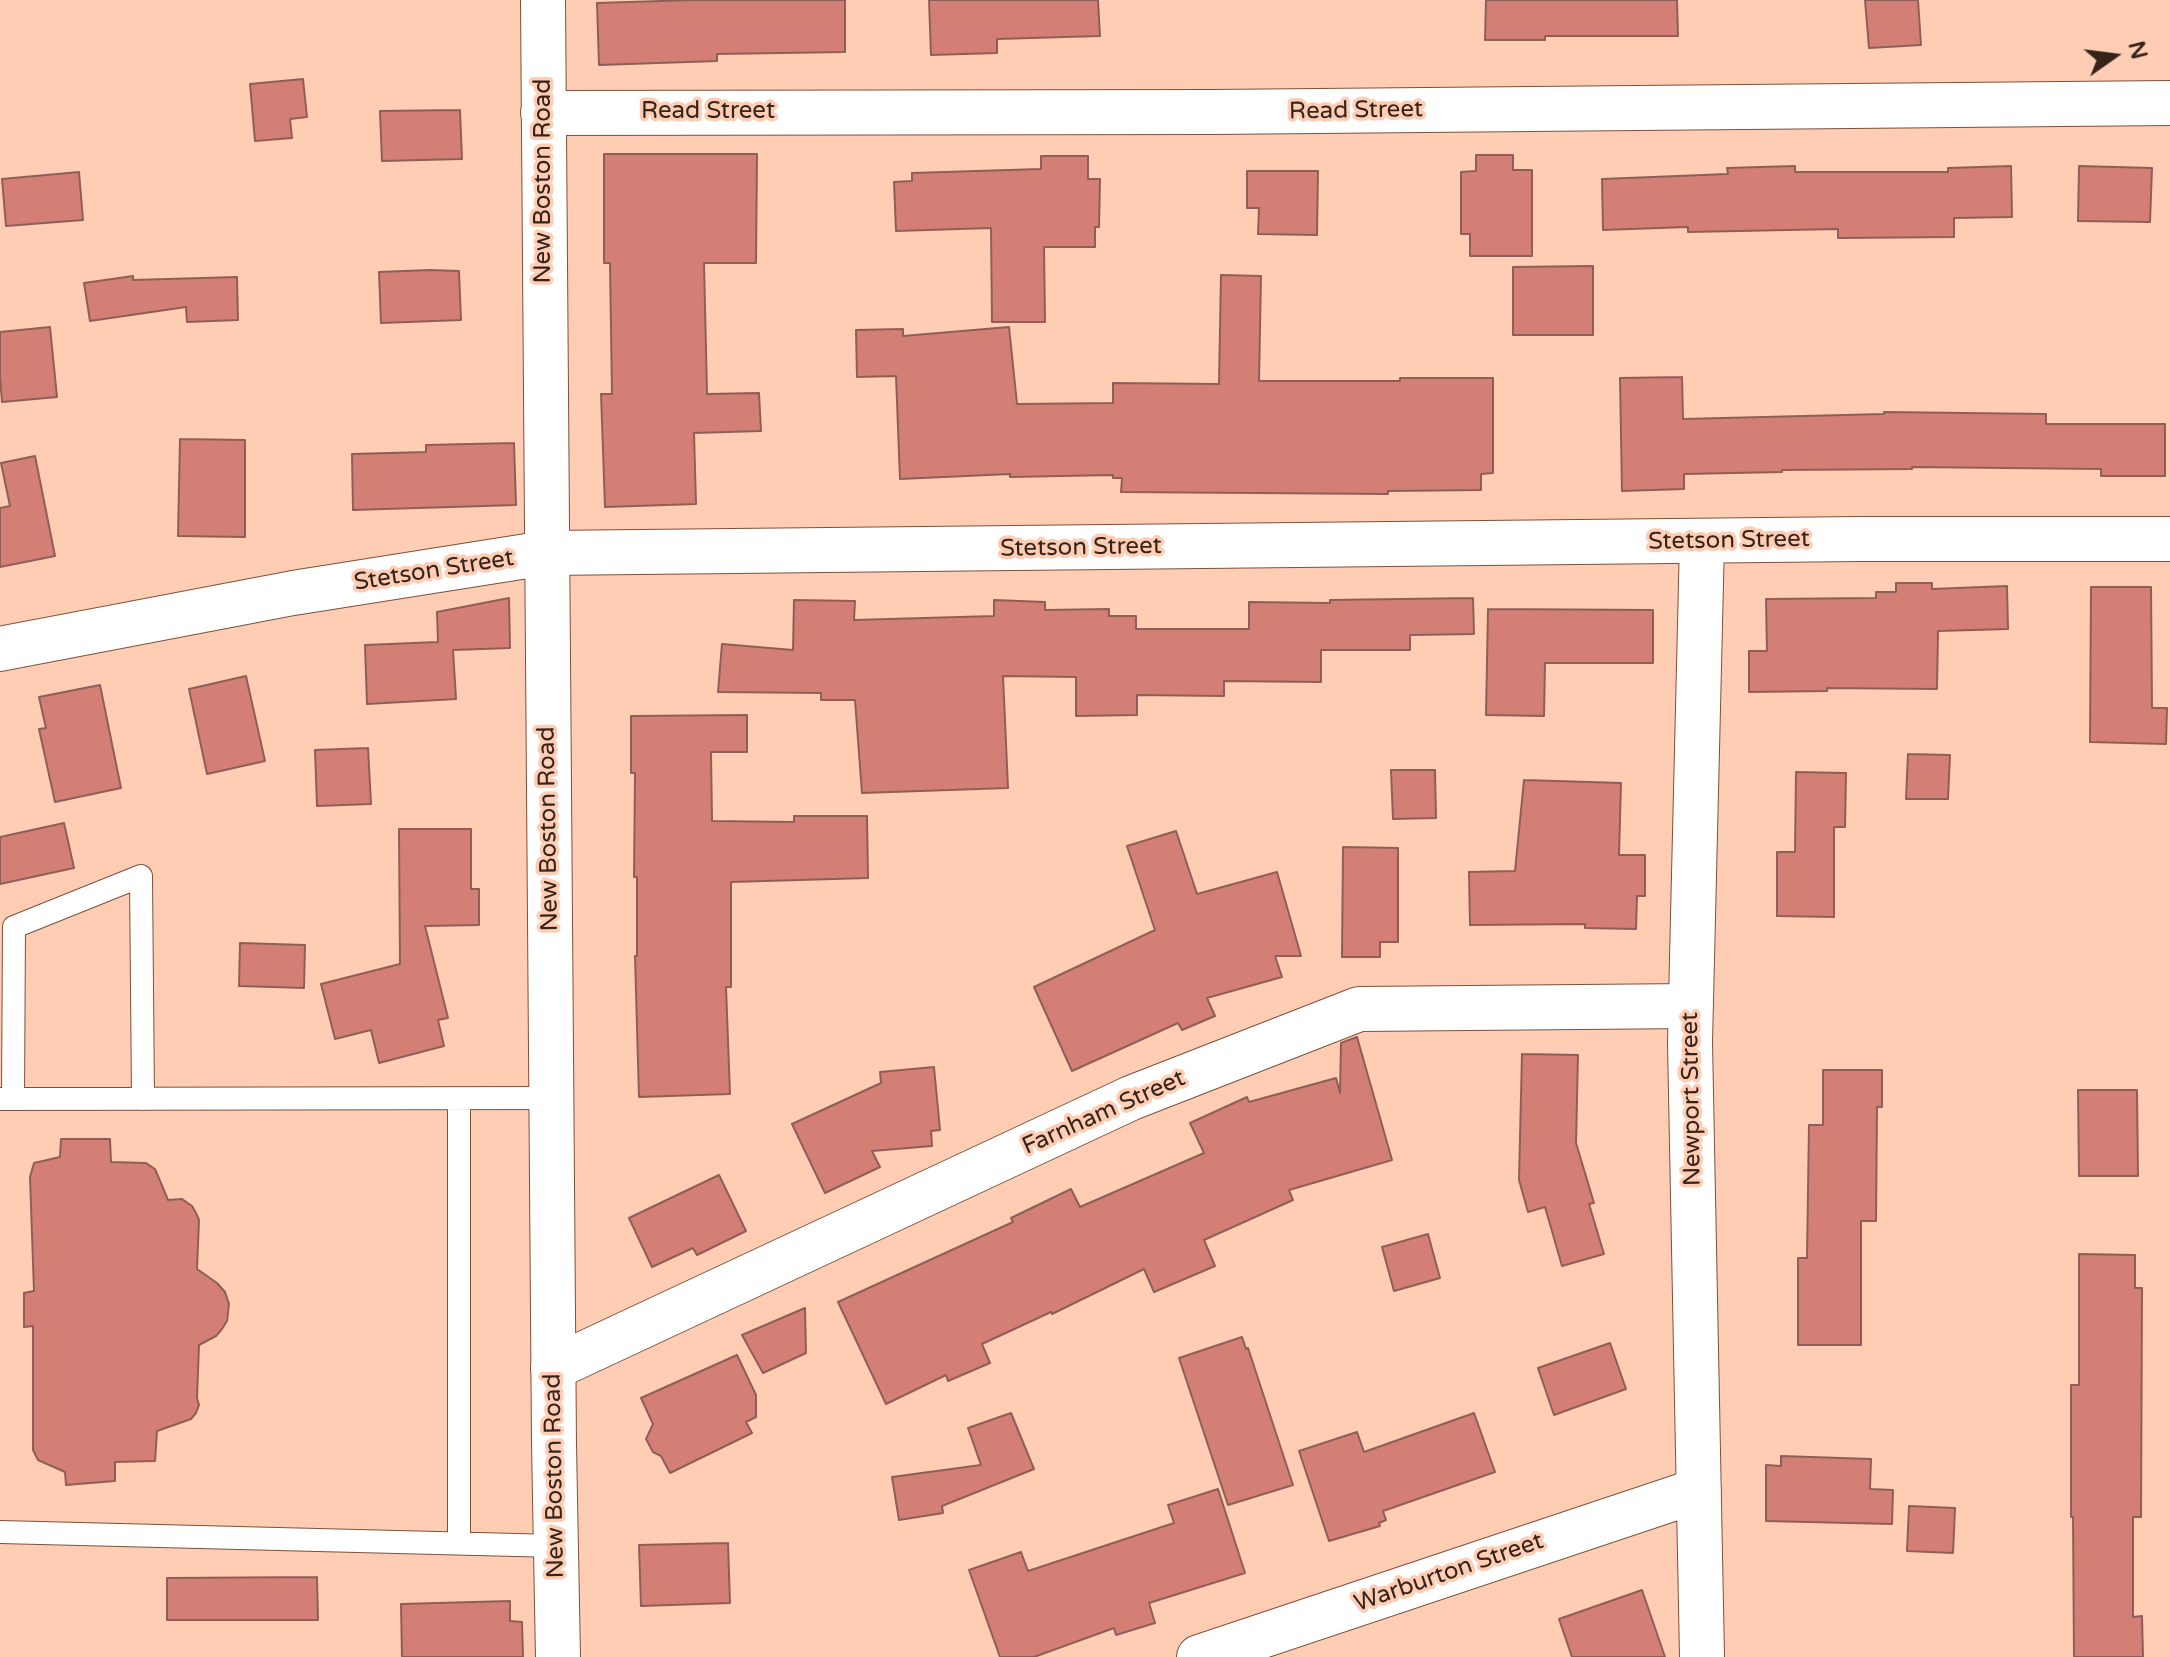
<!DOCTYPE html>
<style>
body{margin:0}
#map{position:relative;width:2170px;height:1657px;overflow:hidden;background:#ffcdb4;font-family:"Varela Round",sans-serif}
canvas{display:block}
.north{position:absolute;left:2074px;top:16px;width:80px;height:80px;-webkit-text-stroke:6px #ffcdb4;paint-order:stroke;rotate:76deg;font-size:22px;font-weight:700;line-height:32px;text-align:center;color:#36241b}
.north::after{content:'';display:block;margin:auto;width:28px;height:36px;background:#36241b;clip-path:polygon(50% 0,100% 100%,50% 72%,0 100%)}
</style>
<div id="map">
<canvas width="2170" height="1657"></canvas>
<div class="north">N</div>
</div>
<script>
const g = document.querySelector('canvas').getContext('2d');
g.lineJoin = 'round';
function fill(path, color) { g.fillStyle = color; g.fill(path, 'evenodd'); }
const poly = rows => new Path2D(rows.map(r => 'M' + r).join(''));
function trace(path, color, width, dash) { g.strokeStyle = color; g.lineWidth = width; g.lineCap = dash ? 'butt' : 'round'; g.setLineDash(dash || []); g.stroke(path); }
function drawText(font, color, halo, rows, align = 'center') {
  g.font = font + ' "Varela Round",sans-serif'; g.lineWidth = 7; g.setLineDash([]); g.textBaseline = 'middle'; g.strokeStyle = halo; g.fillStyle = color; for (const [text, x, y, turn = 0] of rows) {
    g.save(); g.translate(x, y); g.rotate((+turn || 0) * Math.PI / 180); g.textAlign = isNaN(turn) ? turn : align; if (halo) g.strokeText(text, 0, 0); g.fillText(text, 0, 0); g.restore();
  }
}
const building = poly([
 [693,0,845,0,845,52,717,54,717,61,599,65,597,3,693,0],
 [929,0,1098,0,1100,36,997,39,997,53,931,55,929,0],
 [1486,0,1677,0,1678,36,1545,36,1545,40,1485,40,1486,0],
 [1865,0,1918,0,1921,45,1869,48,1865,0],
 [303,79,307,117,290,119,292,138,255,141,250,84,303,79],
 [460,110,462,159,382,161,380,111,460,110],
 [604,154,757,154,756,263,704,263,707,394,759,393,761,431,694,433,696,504,605,507,601,394,612,394,610,263,604,263,604,154],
 [1476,155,1513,155,1513,170,1532,170,1532,256,1470,256,1470,234,1461,234,1461,172,1476,171,1476,155],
 [1041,156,1088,156,1088,179,1100,179,1099,227,1095,227,1095,247,1044,247,1045,322,992,322,991,228,896,231,894,182,912,181,912,173,1041,169,1041,156],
 [1795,166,1795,172,1948,172,1948,168,2011,166,2012,217,1954,218,1954,237,1838,238,1838,229,1688,232,1688,227,1603,230,1602,179,1728,174,1727,168,1795,166],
 [2079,166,2152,168,2150,222,2078,221,2079,166],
 [1247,171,1318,171,1317,235,1258,234,1259,208,1247,208,1247,171],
 [79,172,83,220,6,226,2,179,79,172],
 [1593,266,1593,335,1513,335,1513,267,1593,266],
 [430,270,459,271,461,320,381,323,379,272,430,270],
 [1221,275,1261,276,1259,381,1400,381,1400,378,1493,378,1493,473,1481,474,1481,490,1388,491,1388,494,1121,492,1122,478,1113,478,1113,475,1010,477,1010,474,900,479,896,376,857,377,856,330,903,329,903,336,1009,327,1017,404,1113,403,1113,383,1219,384,1221,275],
 [133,276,133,280,237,277,238,320,187,322,186,307,90,321,84,283,133,276],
 [50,327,57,397,2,402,0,377,0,332,50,327],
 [1682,377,1683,419,1884,414,1884,412,2046,414,2046,424,2165,424,2165,476,2101,476,2101,469,1912,467,1912,469,1782,470,1782,472,1684,474,1684,489,1622,491,1620,378,1682,377],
 [180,439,245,440,245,537,178,536,180,439],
 [514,443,516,505,353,510,352,454,426,452,426,445,514,443],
 [35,456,55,556,0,567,0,508,10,506,1,463,35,456],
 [1896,583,1932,583,1932,589,2007,586,2008,629,1938,631,1937,689,1827,688,1827,691,1749,692,1749,651,1767,651,1766,599,1876,598,1876,592,1896,592,1896,583],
 [2091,587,2151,587,2152,708,2167,708,2166,744,2090,742,2091,587],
 [509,598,510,648,453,650,456,699,367,704,365,645,438,642,437,612,509,598],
 [1473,598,1474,634,1410,635,1410,650,1321,650,1321,682,1224,681,1224,696,1137,695,1137,715,1076,716,1076,677,1003,676,1008,788,862,793,855,700,821,700,821,693,718,692,722,644,793,650,794,600,855,601,854,620,994,616,994,600,1045,602,1045,610,1109,609,1109,616,1136,616,1136,629,1249,629,1249,602,1330,603,1330,600,1473,598],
 [1488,609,1653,610,1653,663,1545,663,1544,716,1486,715,1488,609],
 [246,676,265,761,207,774,189,689,246,676],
 [100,685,121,788,55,802,39,729,46,728,39,697,100,685],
 [747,715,747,752,711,752,712,821,794,822,794,816,867,816,868,878,731,882,731,987,726,987,730,1094,639,1097,635,956,637,956,637,877,634,877,635,773,631,773,631,716,747,715],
 [368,748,371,804,317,806,315,750,368,748],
 [1908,754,1950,755,1948,799,1906,799,1908,754],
 [1391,770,1435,770,1436,818,1393,819,1391,770],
 [1796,772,1846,773,1845,827,1834,827,1834,917,1777,916,1777,852,1795,852,1796,772],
 [1524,780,1621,783,1619,855,1645,855,1645,896,1637,896,1636,929,1585,928,1585,924,1470,925,1469,872,1515,871,1524,780],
 [64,823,74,868,0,884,0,837,64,823],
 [399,829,471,829,471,889,479,889,479,925,425,926,448,1018,438,1020,444,1046,379,1063,371,1030,335,1039,321,984,400,964,399,829],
 [1176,831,1197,894,1277,872,1301,956,1275,956,1282,977,1207,998,1215,1016,1182,1030,1178,1023,1072,1071,1034,987,1155,930,1127,846,1176,831],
 [1343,847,1398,848,1398,942,1380,942,1380,957,1342,957,1343,847],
 [240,943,305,945,304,988,239,986,240,943],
 [1357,1037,1392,1160,1289,1190,1293,1200,1204,1240,1215,1266,1154,1292,1144,1269,1052,1314,1051,1312,982,1344,990,1363,948,1381,946,1375,886,1404,838,1302,1013,1222,1011,1218,1071,1189,1080,1207,1204,1153,1190,1123,1247,1097,1249,1102,1336,1078,1340,1093,1341,1043,1357,1037],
 [1522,1054,1578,1055,1576,1143,1594,1203,1589,1204,1604,1254,1562,1266,1545,1207,1528,1212,1519,1180,1522,1054],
 [934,1067,940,1130,931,1131,932,1146,872,1151,880,1167,825,1193,792,1124,881,1083,880,1072,934,1067],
 [1823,1070,1882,1070,1882,1107,1877,1107,1876,1221,1861,1221,1861,1345,1798,1345,1798,1258,1807,1258,1809,1125,1823,1125,1823,1070],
 [2078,1090,2137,1090,2138,1176,2079,1176,2078,1090],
 [61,1139,110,1139,111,1162,146,1163,155,1169,168,1200,182,1199,192,1206,196,1213,199,1220,197,1269,217,1283,225,1292,229,1304,227,1321,222,1329,216,1336,199,1345,197,1398,199,1405,196,1413,191,1419,157,1431,155,1461,115,1462,115,1481,66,1485,65,1472,38,1460,33,1450,33,1326,24,1327,24,1293,34,1291,30,1177,34,1163,60,1157,61,1139],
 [719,1175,746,1231,697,1255,693,1248,652,1267,629,1218,719,1175],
 [1428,1234,1440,1278,1394,1291,1382,1247,1428,1234],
 [2079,1254,2135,1255,2135,1288,2142,1288,2141,1517,2133,1517,2133,1617,2142,1616,2143,1657,2074,1657,2073,1517,2071,1517,2071,1385,2079,1385,2079,1254],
 [805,1308,806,1353,763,1373,742,1335,805,1308],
 [1242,1337,1246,1349,1248,1348,1293,1485,1228,1505,1179,1358,1242,1337],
 [1610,1343,1626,1389,1554,1415,1538,1368,1610,1343],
 [737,1355,756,1395,756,1417,746,1422,752,1433,670,1473,661,1456,653,1452,646,1439,653,1424,641,1398,737,1355],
 [1011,1413,1034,1469,942,1506,943,1513,899,1520,892,1477,981,1465,968,1428,1011,1413],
 [1474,1413,1495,1472,1383,1511,1386,1520,1379,1523,1380,1526,1329,1541,1299,1451,1357,1432,1364,1452,1474,1413],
 [1781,1456,1871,1459,1870,1489,1893,1490,1892,1524,1766,1521,1766,1465,1781,1466,1781,1456],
 [1218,1489,1245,1573,1149,1603,1155,1623,1116,1635,1114,1628,1034,1657,1000,1657,969,1570,1021,1552,1028,1571,1174,1523,1168,1505,1218,1489],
 [1909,1506,1955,1508,1953,1553,1907,1551,1909,1506],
 [728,1543,730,1603,641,1606,639,1545,728,1543],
 [317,1577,318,1620,167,1620,167,1578,317,1577],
 [1642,1590,1665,1657,1572,1657,1559,1619,1642,1590],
 [510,1601,510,1621,522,1622,523,1657,402,1657,401,1604,510,1601]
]);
fill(building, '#d47f75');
trace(building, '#905e58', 2);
const lane = poly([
 [0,1099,551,1098],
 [13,1099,14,927,141,876,143,1099],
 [0,1532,556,1546],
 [459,1543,459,1099]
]);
const street = poly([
 [543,113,1212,112,2170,103],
 [0,649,293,593,546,553,1860,539,2170,539],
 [553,1368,1131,1098,1359,1009,1691,1006],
 [1199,1657,1699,1490],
 [1702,1657,1690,1042,1702,541]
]);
const secondary = poly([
 [543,0,554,1444,558,1657]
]);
trace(lane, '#7b513b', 24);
trace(street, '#7b513b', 46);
trace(secondary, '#7b513b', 46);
trace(lane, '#fff', 22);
trace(street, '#fff', 44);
trace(secondary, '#fff', 44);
drawText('24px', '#36241b', '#ffcdb4', [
 ["Read Street",1356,111,-1],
 ["Read Street",708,112],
 ["New Boston Road",544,181,-90],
 ["Stetson Street",1729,541,-1],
 ["Stetson Street",1081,548,-1],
 ["Stetson Street",434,571,-9],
 ["New Boston Road",549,829,-91],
 ["Newport Street",1692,1099,-91],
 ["Farnham Street",1104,1113,-24],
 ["New Boston Road",555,1476,-91],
 ["Warburton Street",1449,1573,-19]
]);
</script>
